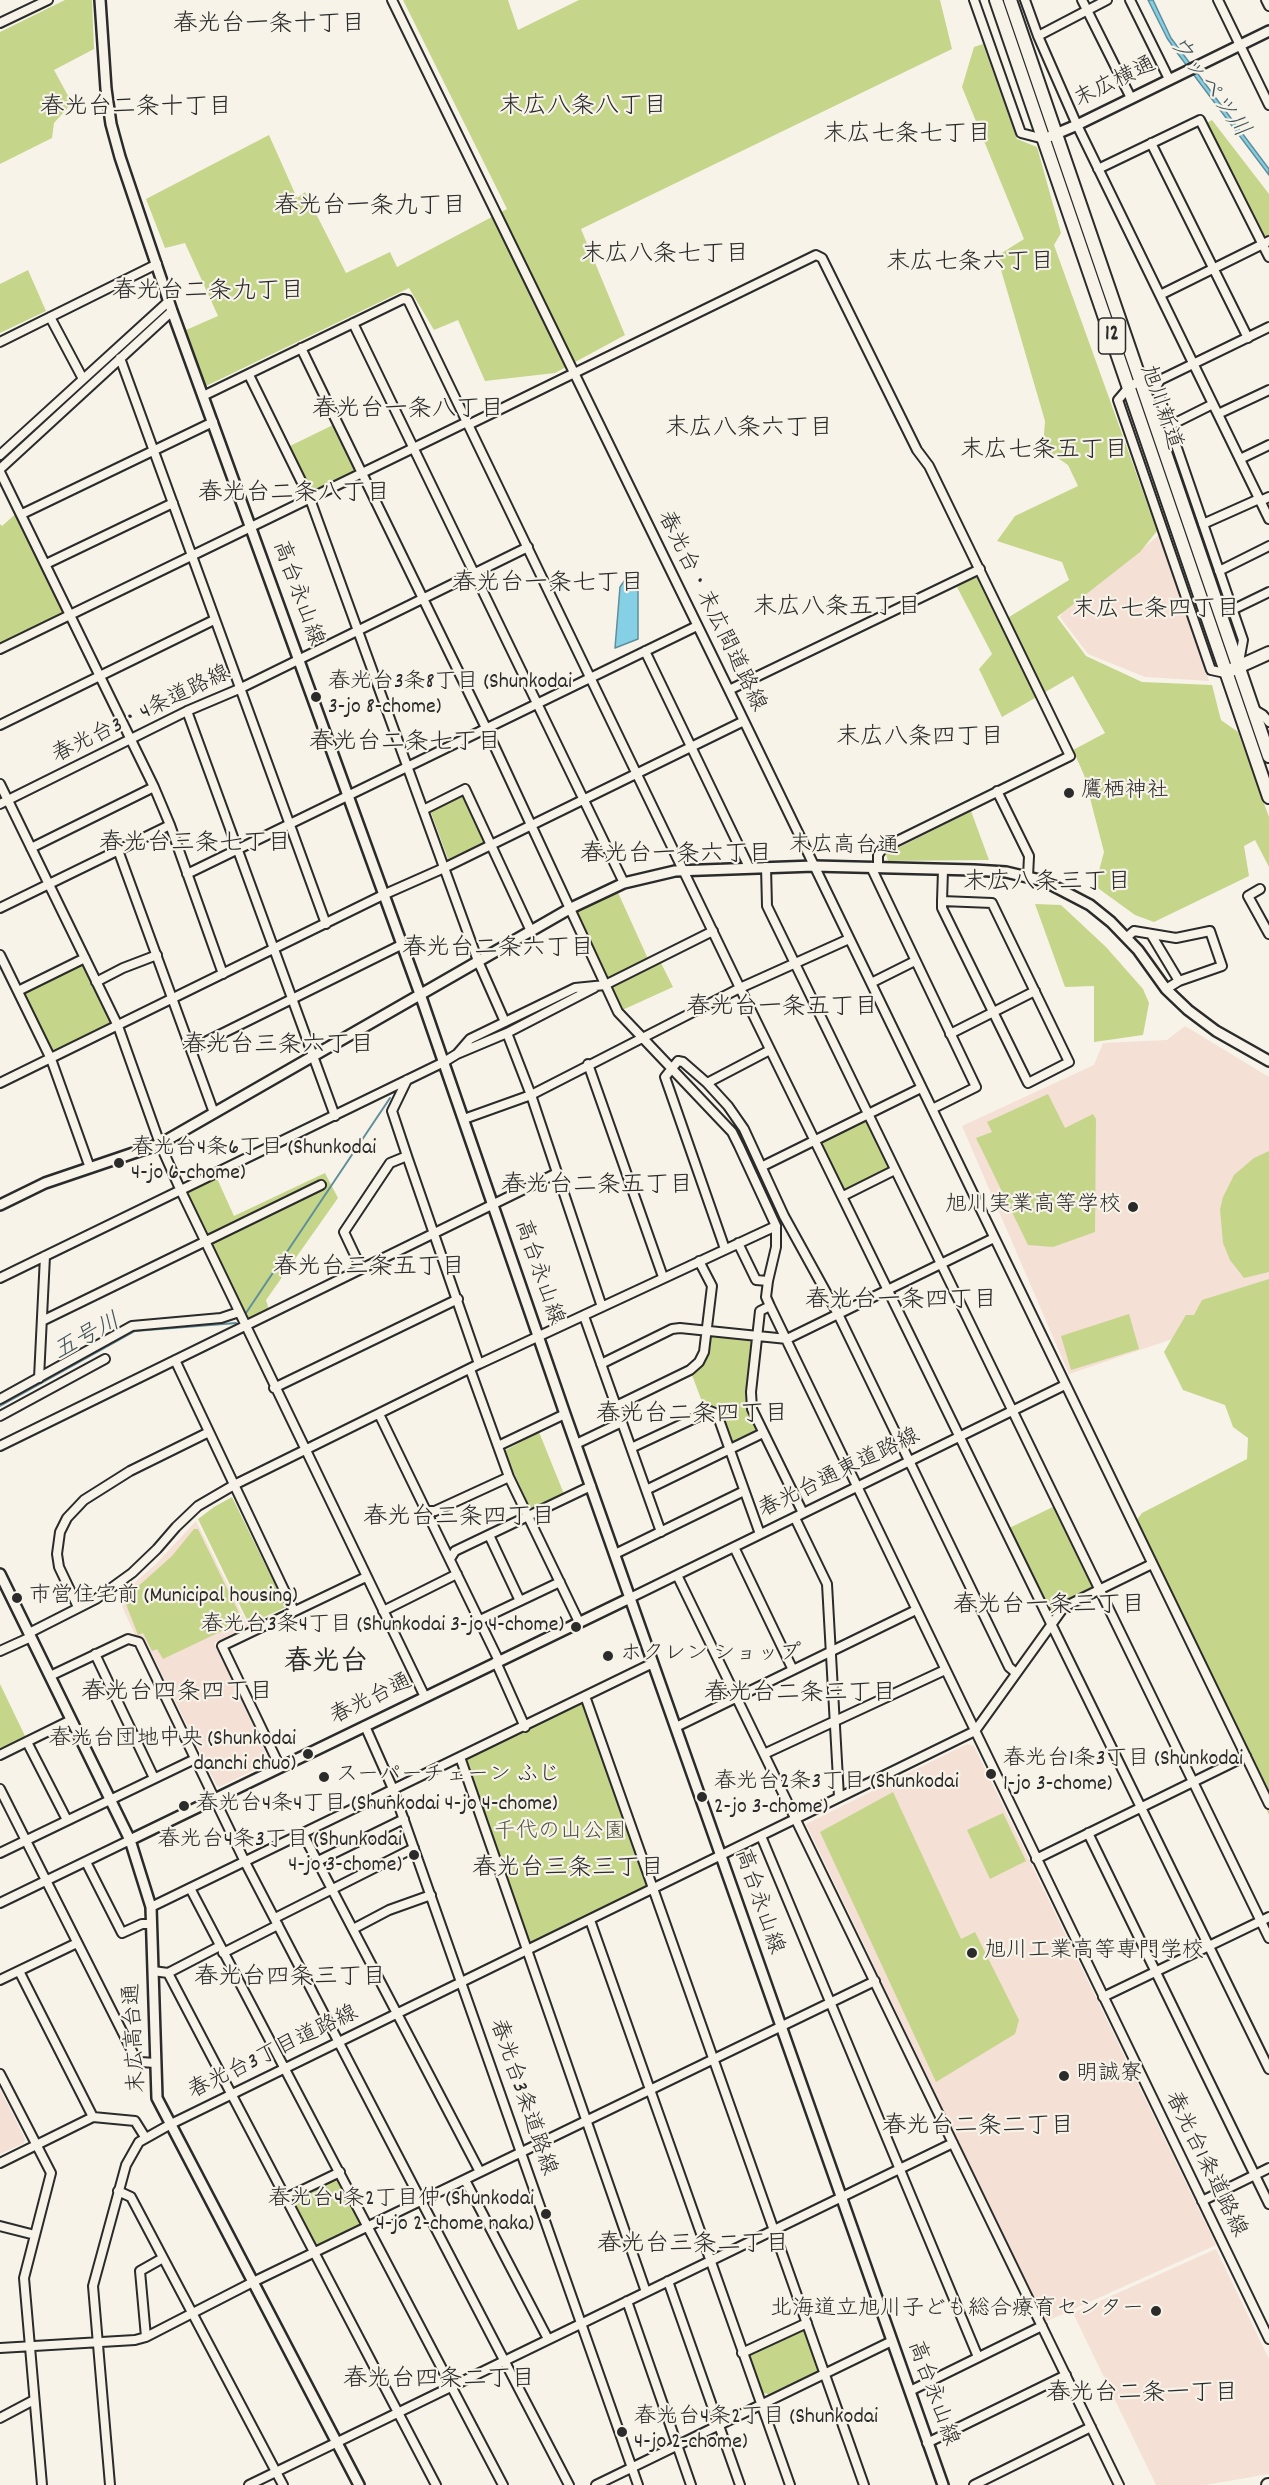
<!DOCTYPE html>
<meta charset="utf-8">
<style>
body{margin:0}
canvas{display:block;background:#f7f3e8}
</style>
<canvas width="1269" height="2485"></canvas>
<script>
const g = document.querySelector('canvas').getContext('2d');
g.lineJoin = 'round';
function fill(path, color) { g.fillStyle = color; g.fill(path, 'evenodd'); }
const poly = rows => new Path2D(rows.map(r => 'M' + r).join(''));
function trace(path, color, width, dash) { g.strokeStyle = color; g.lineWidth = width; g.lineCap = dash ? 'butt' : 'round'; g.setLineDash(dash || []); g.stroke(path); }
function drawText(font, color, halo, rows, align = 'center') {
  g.font = font + ' Dekko,"Klee One",sans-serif'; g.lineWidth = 4.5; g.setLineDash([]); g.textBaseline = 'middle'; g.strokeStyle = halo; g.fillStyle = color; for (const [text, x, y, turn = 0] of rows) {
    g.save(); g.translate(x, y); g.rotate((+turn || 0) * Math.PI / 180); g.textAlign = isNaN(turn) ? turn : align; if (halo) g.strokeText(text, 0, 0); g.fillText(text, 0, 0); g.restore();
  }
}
fill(poly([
 [1159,535,1209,681,1145,677,1088,654,1060,617,1063,612],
 [1185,1026,1269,1077,1269,1288,1202,1329,1069,1374,962,1126,1094,1065,1103,1043,1167,1040],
 [196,1521,248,1626,214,1643,269,1760,269,1763,219,1787,217,1786,145,1640,135,1635,118,1597,156,1564],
 [967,1744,974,1746,1216,2245,1045,2322,806,1824],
 [0,2089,25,2139,24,2143,0,2154],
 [1216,2249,1269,2359,1269,2474,1205,2485,1156,2485,1073,2313]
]), '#f4e0d5');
fill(poly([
 [65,0,92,0,94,49,54,70,72,103,54,123,52,138,0,164,0,32],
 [403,0,508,0,518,30,579,0,940,0,952,49,581,229,625,335,555,373,485,381,458,320,434,330,409,288,206,386,186,330,218,316,185,243,165,248,146,199,269,135,297,198,305,192,346,273,390,252,397,267,507,209],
 [983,44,1017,139,1037,147,1061,233,1054,245,1157,531,1140,552,1057,617,1086,656,1142,682,1212,685,1221,720,1238,732,1269,817,1269,867,1255,840,1244,846,1249,876,1154,922,1135,915,1095,886,1104,852,1084,775,1073,750,1105,733,1073,676,1002,717,979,669,992,654,957,587,978,575,1001,622,1069,580,1062,562,997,541,1015,516,1078,486,1068,465,1043,448,1045,421,997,256,1024,239,962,87,974,47],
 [1212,120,1269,194,1269,236,1262,235,1205,124],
 [28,270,46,311,0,333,0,284],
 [163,305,168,312,2,460,0,458],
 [333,425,355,471,312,491,290,446],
 [20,510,70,616,0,649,0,524,2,526],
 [464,794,485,842,448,859,430,810],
 [971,811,989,860,888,861,886,854],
 [615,886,649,961,658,957,673,987,618,1012,571,908],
 [1035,904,1061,905,1106,947,1143,989,1149,1003,1143,1035,1094,1042,1094,986,1065,987],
 [85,958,118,1026,51,1059,18,991],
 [1048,1094,1065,1128,1093,1114,1096,1119,1095,1232,1053,1247,1028,1245,976,1138,992,1132,987,1122],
 [867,1120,890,1168,845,1191,822,1143],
 [1269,1151,1269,1272,1244,1278,1230,1260,1223,1243,1220,1209,1223,1197,1234,1175,1254,1158],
 [325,1173,338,1198,266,1300,270,1313,246,1326,181,1191,215,1174,234,1216],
 [1269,1279,1269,1815,1150,1559,1136,1521,1142,1513,1247,1459,1248,1438,1233,1427,1225,1405,1183,1390,1164,1352,1186,1315,1194,1315,1202,1300],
 [1129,1314,1139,1349,1071,1370,1061,1336],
 [711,1335,753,1340,747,1381,747,1405,756,1430,731,1444,721,1414,712,1408,704,1407,692,1375,701,1367,708,1355],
 [539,1432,564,1494,531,1510,504,1451],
 [232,1497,286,1607,249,1624,198,1519,214,1507],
 [1057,1505,1100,1590,1064,1607,1051,1623,1005,1530],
 [194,1529,198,1529,243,1621,163,1659,157,1649,152,1651,143,1633,138,1635,124,1599,172,1556],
 [0,1684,26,1738,0,1751],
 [583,1700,649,1885,528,1945,463,1758],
 [893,1792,961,1939,975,1932,1019,2020,1015,2034,936,2082,820,1832],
 [1003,1813,1026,1861,990,1879,967,1830],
 [337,2176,362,2225,315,2248,291,2200],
 [805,2328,819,2370,769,2394,762,2393,746,2354]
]), '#c5d68b');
const water = poly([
 [1148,0,1153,0,1171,38,1269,169,1269,175,1178,54,1167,38,1148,0],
 [627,577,633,577,638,588,638,639,615,648,620,587,627,577]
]);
fill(water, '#85d0e5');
trace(water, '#618e9b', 1.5);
trace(poly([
 [246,1313,390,1098],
 [0,1406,135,1331,236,1323]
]), '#618e9b', 2);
const minor = poly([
 [392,0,729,690,1269,1804],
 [974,0,1021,133,1044,139],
 [1025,0,1038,36,1077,125,1269,519],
 [1082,0,1131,98],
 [1130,0,1169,79],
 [1218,0,1269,105],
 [1266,0,1269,6],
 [0,23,48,0],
 [1038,36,1107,0],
 [1151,143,1248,338],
 [1098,169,1200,120,1269,257],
 [1160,295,1269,241],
 [50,317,83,379],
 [353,323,624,883],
 [0,342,157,264],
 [301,348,486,728,618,1012,732,1132,739,1146,776,1226,776,1247,768,1281],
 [120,358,326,924],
 [249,375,310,499,478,961,505,1022],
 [1139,382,1130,386,1118,400,1211,670,1225,673],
 [203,396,403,299,408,300,740,988,1269,2069],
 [1218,414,1269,390],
 [468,425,816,255,822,258,917,450,929,466,1070,756,883,848,878,855,878,868],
 [1169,426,1213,404],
 [0,455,169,301],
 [1240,459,1269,445],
 [0,469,172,311],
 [0,472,154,787,170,825,223,974],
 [1260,501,1269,497],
 [22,514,213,422],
 [1203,524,1259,499],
 [46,564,173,503],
 [1219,571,1269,546],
 [1232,610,1269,592],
 [0,649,467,422],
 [645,651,749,867],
 [1239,662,1243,640,1156,387,1160,380,1269,327],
 [729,690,980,569],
 [1253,709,1263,715,1269,722],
 [187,711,335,1116],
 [0,725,214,620],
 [0,784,118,1026,160,1144,181,1191,425,1697],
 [997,791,1029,856,1028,877],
 [0,804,187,711,239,689,528,547],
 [423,810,465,789,530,929],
 [31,848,154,787],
 [118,850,214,1113],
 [766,867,767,906,1269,1938],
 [871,867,976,1087,932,1109],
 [187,874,697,626],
 [1260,889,1248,896,1269,934],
 [942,901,992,903,1069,1062,1028,1083,942,908,942,901,943,870],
 [0,908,170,825],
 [1152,936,1179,981],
 [1127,937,1134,931,1176,938,1210,931,1222,966,1179,981,1166,989],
 [0,955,51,1059,90,1168],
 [96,982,123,968,157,955],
 [871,983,915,961],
 [18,991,85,958],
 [507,1033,531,1095,602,1307],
 [950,1034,1035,991],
 [191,1049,401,945],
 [457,1054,507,1033,594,988],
 [588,1064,663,1277],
 [0,1083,383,895,444,868,744,721],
 [707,1083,770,1050],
 [464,1119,531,1095,740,988,849,939],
 [407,1156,392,1111,407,1080],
 [763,1166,921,1088],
 [843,1196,895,1170],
 [738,1243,756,1280,768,1281,766,1297,770,1306,1269,2339],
 [725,1249,665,1077,678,1061,683,1062,707,1083,728,1106,744,1129,784,1216,838,1314,1009,1667,1016,1673],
 [361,1268,344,1232,390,1163,407,1156,479,1364],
 [0,1278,444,1062,457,1054,470,1039,575,988,605,985,713,931],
 [770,1306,760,1311,751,1392,752,1409,803,1513],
 [584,1316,661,1532],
 [42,1321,321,1185],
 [175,1360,294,1611],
 [601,1364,672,1329,680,1328,787,1339,994,1238],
 [470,1369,509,1477,579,1622],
 [39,1378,45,1256],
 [274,1388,458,1299],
 [0,1399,132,1326,221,1318,239,1312],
 [616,1406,690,1370,699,1362,704,1352,712,1286,699,1261],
 [379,1414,499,1661],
 [0,1416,105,1359],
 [576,1444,622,1422],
 [0,1446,557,1173],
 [498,1446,565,1414],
 [631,1448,710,1411,717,1414,760,1534],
 [646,1490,763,1433],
 [427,1511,435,1511,509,1477],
 [795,1518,827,1584,839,1797],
 [489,1535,520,1601],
 [734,1547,793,1670],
 [615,1554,744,1491],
 [450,1559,455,1551,591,1486],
 [677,1575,1119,2485],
 [630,1598,1065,1385],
 [78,1607,59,1567,57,1554,60,1532,67,1518,84,1500,130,1471,209,1432],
 [383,1611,457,1574],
 [480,1620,560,1582],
 [29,1633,96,1599,132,1573,157,1549,176,1527,198,1506,234,1485,479,1364,776,1226],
 [0,1651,31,1637],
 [95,1654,154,1778],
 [496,1662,525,1727],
 [50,1676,128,1639,139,1642,245,1862,569,2485],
 [585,1696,864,2485],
 [365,1726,393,1789,638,2485],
 [676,1727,916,1610],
 [27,1742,67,1820],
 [764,1754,945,1670],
 [0,1755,71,1720],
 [460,1757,646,2292],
 [280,1767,222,1646,366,1577],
 [0,1789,136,2059,140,2062,156,2063],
 [1088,1833,1269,2204],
 [303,1834,480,2172],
 [761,1836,978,2357],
 [0,1853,195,1759],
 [1036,1859,1246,1756],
 [318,1861,404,1819],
 [86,1862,122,1933,142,1924,151,1924],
 [190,1888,503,2485],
 [0,1903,130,1840],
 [151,1907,653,1663],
 [275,1918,414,1848],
 [590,1920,790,2485],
 [353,1929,389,1910,431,1895],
 [223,1953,278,1925],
 [19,1971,93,2117],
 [153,1971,168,1973,220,1946],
 [168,1973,436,2485],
 [0,1980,77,1943],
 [1103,1997,1269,1917],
 [0,2074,51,2173,24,2278,42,2485],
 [0,2163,93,2117,135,2121,145,2137],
 [465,2180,548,2339],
 [118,2191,131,2197,283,2485],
 [286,2198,340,2172],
 [1202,2201,1269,2168],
 [0,2226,35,2235],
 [668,2281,740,2485],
 [627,2301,691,2485],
 [146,2337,140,2271,163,2258],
 [0,2348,135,2340,146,2337,253,2282,875,1981],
 [742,2353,807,2323],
 [910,2391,1042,2326],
 [0,2418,34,2400],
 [927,2443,1066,2375],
 [110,2485,93,2286,126,2165,139,2142,171,2124,975,1731,1064,1607,1152,1564],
 [249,2485,953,2143],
 [596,2485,892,2341],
 [974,2485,1091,2427]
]);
const tertiary = poly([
 [100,0,106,89,111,124,120,157,172,311,420,994,565,1414,943,2485],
 [1044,139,1077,125,1269,31],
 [0,1205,45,1183,160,1144,571,908,624,883,675,871,814,866,974,870,1006,872,1044,881,1090,905,1111,922,1138,950,1166,989,1188,1010,1216,1031,1269,1061],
 [0,1574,130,1840,151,1907,157,2098,359,2485],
 [130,1840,630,1598]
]);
const primary = poly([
 [1229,671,1269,653],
 [1268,2485,1269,2485]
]);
const trunk = poly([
 [996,0,1269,797],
 [1010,0,1269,756]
]);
trace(minor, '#2b2b2b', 12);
trace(tertiary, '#2b2b2b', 14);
trace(primary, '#2b2b2b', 16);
trace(trunk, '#2b2b2b', 16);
trace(minor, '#f7f3e8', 8);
trace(tertiary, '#f7f3e8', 9);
trace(primary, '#f7f3e8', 12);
trace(trunk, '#f7f3e8', 12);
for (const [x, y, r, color] of [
 [316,697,6,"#2b2b2b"],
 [1069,793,6,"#2b2b2b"],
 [119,1163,6,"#2b2b2b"],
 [1133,1207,6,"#2b2b2b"],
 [17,1598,6,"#2b2b2b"],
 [576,1627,6,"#2b2b2b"],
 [608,1656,6,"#2b2b2b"],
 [308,1754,6,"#2b2b2b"],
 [991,1774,6,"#2b2b2b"],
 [324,1777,6,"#2b2b2b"],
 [702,1797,6,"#2b2b2b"],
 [184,1806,6,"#2b2b2b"],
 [414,1855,6,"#2b2b2b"],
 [972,1953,6,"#2b2b2b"],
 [1064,2076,6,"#2b2b2b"],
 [546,2214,6,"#2b2b2b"],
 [1156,2311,6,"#2b2b2b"],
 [622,2432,6,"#2b2b2b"]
]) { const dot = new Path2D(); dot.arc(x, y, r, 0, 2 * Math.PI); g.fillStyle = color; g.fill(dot); trace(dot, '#f7f3e8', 2); }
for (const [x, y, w] of [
 [1112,336,27]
]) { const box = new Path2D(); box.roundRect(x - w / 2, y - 18, w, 36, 4.5); g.fillStyle = '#f7f3e8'; g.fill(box); trace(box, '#2b2b2b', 1.5); }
drawText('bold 21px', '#2b2b2b', null, [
 ["12",1112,336]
]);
drawText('22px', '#2b2b2b', '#f7f3e8', [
 ["末広横通",1116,84,-26],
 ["旭川新道",1159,408,71],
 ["高台永山線",296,594,70],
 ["春光台・末広間道路線",710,612,64],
 ["春光台3・4条道路線",142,716,-26],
 ["末広高台通",844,848,1],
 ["高台永山線",537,1273,71],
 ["春光台通東道路線",840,1475,-26],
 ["春光台通",372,1701,-26],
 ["高台永山線",757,1902,71],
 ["末広高台通",137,2038,-93],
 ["春光台3丁目道路線",274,2054,-26],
 ["春光台3条道路線",521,2098,71],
 ["春光台1条道路線",1204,2165,64],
 ["高台永山線",931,2394,70]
]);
drawText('22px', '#2b2b2b', '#f7f3e8', [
 ["春光台3条8丁目 (Shunkodai",328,684],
 ["3-jo 8-chome)",328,709],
 ["鷹栖神社",1081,793],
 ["春光台4条6丁目 (Shunkodai",131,1150],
 ["4-jo 6-chome)",131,1175],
 ["旭川実業高等学校",1121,1207,"right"],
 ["市営住宅前 (Municipal housing)",29,1598],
 ["春光台3条4丁目 (Shunkodai 3-jo 4-chome)",564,1627,"right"],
 ["ホクレン ショップ",620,1656],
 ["春光台団地中央 (Shunkodai",296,1741,"right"],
 ["danchi chuo)",296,1766,"right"],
 ["春光台1条3丁目 (Shunkodai",1003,1761],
 ["1-jo 3-chome)",1003,1786],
 ["スーパーチェーン ふじ",336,1777],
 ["春光台2条3丁目 (Shunkodai",714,1784],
 ["2-jo 3-chome)",714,1809],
 ["春光台4条4丁目 (Shunkodai 4-jo 4-chome)",196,1806],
 ["春光台4条3丁目 (Shunkodai",402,1842,"right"],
 ["4-jo 3-chome)",402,1867,"right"],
 ["旭川工業高等専門学校",984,1953],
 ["明誠寮",1076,2076],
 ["春光台4条2丁目仲 (Shunkodai",534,2201,"right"],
 ["4-jo 2-chome naka)",534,2226,"right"],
 ["北海道立旭川子ども総合療育センター",1144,2311,"right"],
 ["春光台4条2丁目 (Shunkodai",634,2419],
 ["4-jo 2-chome)",634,2444]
], 'left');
drawText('22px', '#525643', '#f7f3e8', [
 ["千代の山公園",560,1834]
]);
drawText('24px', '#2b2b2b', '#f7f3e8', [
 ["春光台一条十丁目",269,27],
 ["末広八条八丁目",583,109],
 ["春光台二条十丁目",136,110],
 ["末広七条七丁目",907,137],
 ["春光台一条九丁目",370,209],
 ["末広八条七丁目",665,257],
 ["末広七条六丁目",970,265],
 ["春光台二条九丁目",208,294],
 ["春光台一条八丁目",408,412],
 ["末広八条六丁目",749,431],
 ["末広七条五丁目",1044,453],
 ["春光台二条八丁目",294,496],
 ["春光台一条七丁目",548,586],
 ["末広八条五丁目",837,610],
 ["末広七条四丁目",1156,612],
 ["末広八条四丁目",920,740],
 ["春光台二条七丁目",405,745],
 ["春光台三条七丁目",195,846],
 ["春光台一条六丁目",676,857],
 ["末広八条三丁目",1047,885],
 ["春光台二条六丁目",498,951],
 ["春光台一条五丁目",782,1010],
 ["春光台三条六丁目",278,1048],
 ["春光台二条五丁目",597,1188],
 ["春光台三条五丁目",369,1270],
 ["春光台一条四丁目",901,1303],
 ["春光台二条四丁目",692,1417],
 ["春光台三条四丁目",459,1520],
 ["春光台一条三丁目",1049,1608],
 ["春光台四条四丁目",177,1695],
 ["春光台二条三丁目",800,1696],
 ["春光台三条三丁目",568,1871],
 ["春光台四条三丁目",290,1980],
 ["春光台二条二丁目",978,2129],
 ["春光台三条二丁目",693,2247],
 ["春光台四条二丁目",439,2382],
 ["春光台二条一丁目",1142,2396]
]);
drawText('italic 24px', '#42545a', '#f7f3e8', [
 ["ウッペツ川",1207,88,54],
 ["五号川",88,1339,-28]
]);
drawText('bold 28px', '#2b2b2b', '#f7f3e8', [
 ["春光台",326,1665]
]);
</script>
